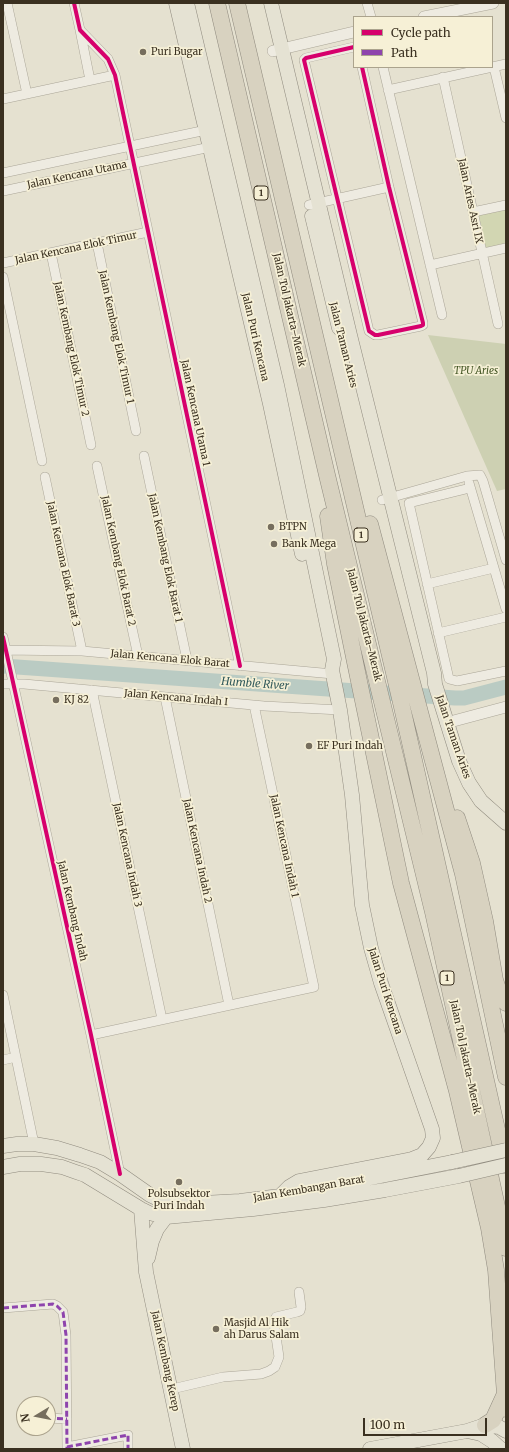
<!DOCTYPE html>
<meta charset="utf-8">
<style>
body{margin:0}
#map{position:relative;width:509px;height:1452px;overflow:hidden;background:#e5e1d0;font-family:Merriweather,serif}
canvas{display:block}
.frame{position:absolute;inset:0;border:4px solid #3a3020;pointer-events:none}
.legend{position:absolute;left:353px;top:16px;width:140px;height:52px;box-sizing:border-box;background:#f6f0d6;border:1px solid #aba38d;margin:0;padding:5px 7px;list-style:none;font-size:12px;color:#3a3020}
.legend li{display:flex;align-items:center;gap:8px;height:20px}
.legend b{width:20px;border:1px solid #aba38d}
.north{position:absolute;left:16px;top:1396px;width:40px;height:40px;box-sizing:border-box;background:#f6f0d6;border:1px solid #aba38d;border-radius:50%;rotate:260deg;font-size:11px;font-weight:700;line-height:16px;text-align:center;color:#3a3020}
.north::after{content:'';display:block;margin:auto;width:14px;height:18px;background:#766e5e;clip-path:polygon(50% 0,100% 100%,50% 72%,0 100%)}
.scale{position:absolute;left:363px;top:1418px;width:124px;height:18px;box-sizing:border-box;border:2px solid #3a3020;border-top:0;padding-left:5px;font-size:12px;line-height:14px;white-space:nowrap;color:#3a3020;-webkit-text-stroke:3px #f6f0d6;paint-order:stroke}
</style>
<div id="map">
<canvas width="509" height="1452"></canvas>
<div class="frame"></div>
<ul class="legend">
<li><b style="height:5px;background:#d6006c"></b>Cycle path</li>
<li><b style="height:5px;background:#8e44ad"></b>Path</li>
</ul>
<div class="north">N</div>
<div class="scale">100 m</div>
</div>
<script>
const g = document.querySelector('canvas').getContext('2d');
g.lineJoin = 'round';
function fill(path, color) { g.fillStyle = color; g.fill(path, 'evenodd'); }
const poly = rows => new Path2D(rows.map(r => 'M' + r).join(''));
function trace(path, color, width, dash) { g.strokeStyle = color; g.lineWidth = width; g.lineCap = dash ? 'butt' : 'round'; g.setLineDash(dash || []); g.stroke(path); }
function drawText(font, color, halo, rows, align = 'center') {
  g.font = font + ' Merriweather,serif'; g.lineWidth = 3.5; g.setLineDash([]); g.textBaseline = 'middle'; g.strokeStyle = halo; g.fillStyle = color; for (const [text, x, y, turn = 0] of rows) {
    g.save(); g.translate(x, y); g.rotate((+turn || 0) * Math.PI / 180); g.textAlign = isNaN(turn) ? turn : align; if (halo) g.strokeText(text, 0, 0); g.fillText(text, 0, 0); g.restore();
  }
}
fill(poly([
 [506,207,506,243,486,249,478,213]
]), '#d2d6b2');
fill(poly([
 [428,335,506,344,506,489,497,491]
]), '#cdd0b2');
trace(poly([
 [3,666,455,698,464,698,506,687]
]), '#bacbc3', 15);
const minor = poly([
 [7,3,27,94],
 [74,3,80,30,108,59,115,75,240,666],
 [367,3,371,17],
 [80,30,90,80],
 [354,47,306,58,304,60,369,331,375,335,378,335,421,326,423,325,423,323,389,187,362,67],
 [383,67,442,315],
 [494,67,506,118],
 [443,77,498,324],
 [388,90,506,64],
 [3,99,115,75],
 [3,173,211,129],
 [3,191,215,146],
 [309,205,389,187],
 [473,212,506,205],
 [97,243,136,431],
 [51,253,91,445],
 [3,263,148,232],
 [430,265,506,248],
 [3,277,42,461],
 [144,456,187,660],
 [97,466,138,656],
 [45,477,82,651],
 [470,488,409,503,449,679,457,681,506,671],
 [382,500,467,476,480,475,483,481,506,560],
 [494,568,506,609],
 [427,584,494,568,469,483],
 [438,633,506,617],
 [3,637,91,1035,120,1174],
 [3,650,82,651,333,674],
 [3,684,24,684,264,706,340,710],
 [92,690,162,1019],
 [165,697,229,1005],
 [3,995,34,1144],
 [91,1035,314,987,254,705],
 [3,1060,16,1057],
 [3,1308,53,1304,57,1306,63,1312,66,1335,67,1449],
 [172,1389,223,1377,261,1374,269,1371,275,1367,279,1357,274,1323,276,1317,297,1312,300,1311,301,1307,299,1292],
 [48,1418,67,1419],
 [67,1447,128,1435,128,1449]
]);
const tertiary = poly([
 [424,17,493,3],
 [273,51,354,32],
 [446,723,506,707]
]);
const primary = poly([
 [176,3,270,404,302,554],
 [187,3,277,385,334,659,332,670,340,710,352,795,362,905,371,948,381,983,432,1129,433,1138,429,1147,422,1155,412,1159,299,1181,289,1187,280,1196],
 [271,3,350,335,434,673,435,684,459,761,469,783,481,801,506,823],
 [312,216,339,328],
 [3,1146,17,1144,34,1144,57,1148,80,1155,100,1162,120,1174,150,1195,160,1200,172,1203,184,1204,240,1201,280,1196,452,1162],
 [3,1167,20,1164,41,1164,62,1167,76,1172,85,1175,141,1209,149,1213,166,1217,253,1209,324,1200,385,1190,459,1176],
 [141,1209,146,1272,183,1449],
 [148,1258,152,1241,157,1229,166,1217],
 [467,1431,481,1434,492,1441,501,1449],
 [370,1449,467,1431,485,1425,499,1427,506,1431]
]);
const motorway = poly([
 [217,3,327,475,433,912,506,1248],
 [237,3,402,707,505,1165],
 [328,516,335,564,355,662,401,883,457,1091,489,1228,496,1270,506,1409],
 [370,524,463,874,506,1077],
 [457,818,472,863,485,921,495,980,499,992,506,1003],
 [485,1425,493,1420,504,1396]
]);
trace(minor, '#aba698', 10);
trace(tertiary, '#aba698', 12);
trace(primary, '#908b7f', 15);
trace(motorway, '#908b7f', 17);
trace(minor, '#eeebe1', 9);
trace(tertiary, '#eeebe1', 11);
trace(primary, '#e5e2d3', 14);
trace(motorway, '#d8d2c0', 16);
const primaryBridge = poly([
 [452,1162,506,1150],
 [459,1176,506,1165]
]);
trace(primaryBridge, '#908b7f', 15, []);
trace(primaryBridge, '#e5e2d3', 14);
trace(poly([
 [3,1308,53,1304,57,1306,63,1312,66,1335,67,1449],
 [48,1418,67,1419],
 [67,1447,128,1435,128,1449]
]), '#8e44ad', 3, [6, 3]);
trace(poly([
 [74,3,80,30,108,59,115,75,240,666],
 [354,47,306,58,304,60,369,331,375,335,378,335,421,326,423,325,423,323,389,187,362,67],
 [3,637,91,1035,120,1174]
]), '#d6006c', 4);
for (const [x, y, r, color] of [
 [143,52,4,"#766e5e"],
 [271,527,4,"#766e5e"],
 [274,544,4,"#766e5e"],
 [56,700,4,"#766e5e"],
 [309,746,4,"#766e5e"],
 [179,1182,4,"#766e5e"],
 [216,1329,4,"#766e5e"]
]) { const dot = new Path2D(); dot.arc(x, y, r, 0, 2 * Math.PI); g.fillStyle = color; g.fill(dot); trace(dot, '#f6f0d6', 1.5); }
for (const [x, y, w] of [
 [261,193,14],
 [361,535,14],
 [447,978,14]
]) { const box = new Path2D(); box.roundRect(x - w / 2, y - 7, w, 14, 3); g.fillStyle = '#f6f0d6'; g.fill(box); trace(box, '#3a3020', 1); }
drawText('bold 9px', '#3a3020', null, [
 ["1",261,193],
 ["1",361,535],
 ["1",447,978]
]);
drawText('10px', '#3a3020', '#f6f0d6', [
 ["Puri Bugar",151,52],
 ["BTPN",279,527],
 ["Bank Mega",282,544],
 ["KJ 82",64,700],
 ["EF Puri Indah",317,746],
 ["Polsubsektor",179,1194,"center"],
 ["Puri Indah",179,1206,"center"],
 ["Masjid Al Hik",224,1323],
 ["ah Darus Salam",224,1335]
], 'left');
drawText('10px', '#3a3020', '#f6f0d6', [
 ["Jalan Kencana Utama",77,175,-12],
 ["Jalan Aries Asri IX",470,201,78],
 ["Jalan Kencana Elok Timur",76,248,-12],
 ["Jalan Tol Jakarta–Merak",289,310,77],
 ["Jalan Kembang Elok Timur 1",116,337,78],
 ["Jalan Puri Kencana",255,337,77],
 ["Jalan Taman Aries",343,345,76],
 ["Jalan Kembang Elok Timur 2",71,349,78],
 ["Jalan Kencana Utama 1",195,413,78],
 ["Jalan Kembang Elok Barat 1",165,558,78],
 ["Jalan Kembang Elok Barat 2",118,561,78],
 ["Jalan Kencana Elok Barat 3",63,564,78],
 ["Jalan Tol Jakarta–Merak",364,625,76],
 ["Jalan Kencana Elok Barat",170,659,5],
 ["Jalan Kencana Indah I",176,698,5],
 ["Jalan Taman Aries",453,737,71],
 ["Jalan Kencana Indah 1",284,846,78],
 ["Jalan Kencana Indah 2",197,851,78],
 ["Jalan Kencana Indah 3",127,855,78],
 ["Jalan Kembang Indah",72,911,77],
 ["Jalan Puri Kencana",385,991,72],
 ["Jalan Tol Jakarta–Merak",465,1057,78],
 ["Jalan Kembangan Barat",309,1189,-10],
 ["Jalan Kembang Kerep",165,1361,78]
]);
drawText('italic 10px', '#455726', '#f6f0d6', [
 ["TPU Aries",476,371]
]);
drawText('italic 11px', '#2f585a', '#f6f0d6', [
 ["Humble River",255,684,4]
]);
</script>
